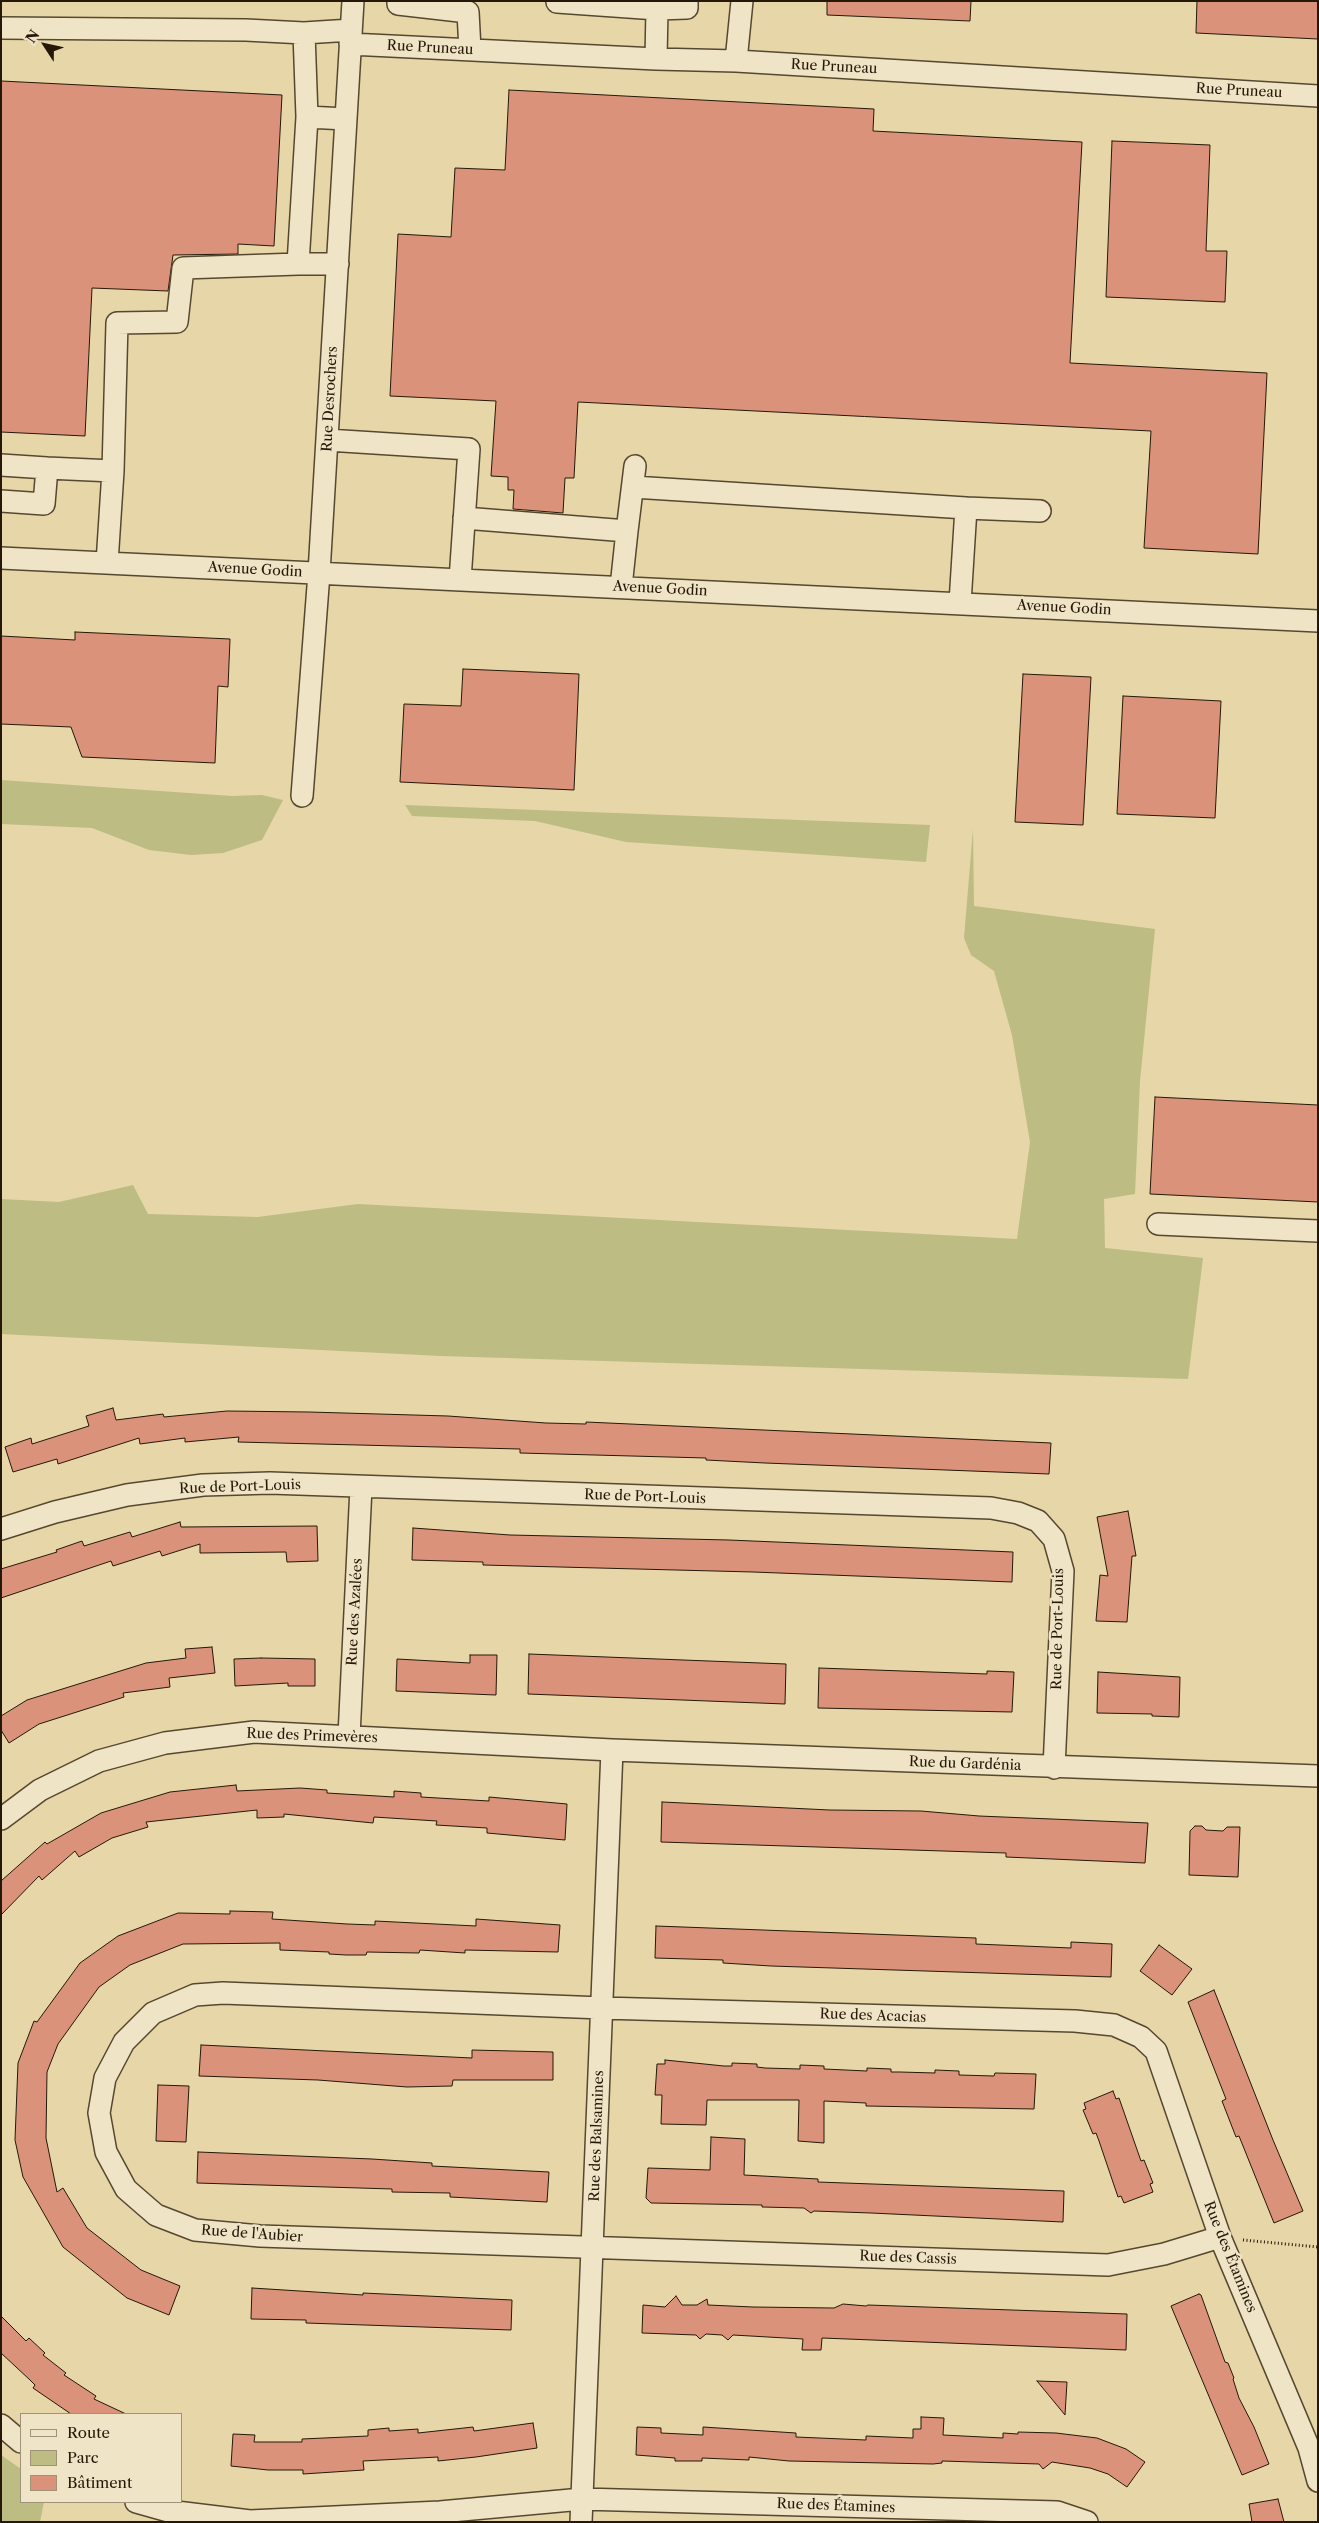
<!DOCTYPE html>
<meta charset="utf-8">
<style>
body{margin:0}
#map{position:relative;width:1319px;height:2523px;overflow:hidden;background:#e7d6a7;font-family:"Libre Caslon Text",serif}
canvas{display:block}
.frame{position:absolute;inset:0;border:2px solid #251808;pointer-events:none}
.legend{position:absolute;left:20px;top:2413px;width:162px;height:90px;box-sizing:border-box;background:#efe4c6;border:1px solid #9e927a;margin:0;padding:6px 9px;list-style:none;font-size:15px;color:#251808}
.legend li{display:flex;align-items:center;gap:10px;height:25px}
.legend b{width:25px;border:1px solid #9e927a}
.north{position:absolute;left:20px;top:20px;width:50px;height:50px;-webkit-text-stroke:4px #efe4c6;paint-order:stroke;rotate:305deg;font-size:14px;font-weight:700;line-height:20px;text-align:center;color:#251808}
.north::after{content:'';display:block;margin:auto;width:18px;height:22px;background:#251808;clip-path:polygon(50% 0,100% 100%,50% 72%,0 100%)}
</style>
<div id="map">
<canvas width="1319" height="2523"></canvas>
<div class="frame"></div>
<ul class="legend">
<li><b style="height:6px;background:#efe4c6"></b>Route</li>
<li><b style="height:14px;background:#bcbc83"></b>Parc</li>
<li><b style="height:14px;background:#da927b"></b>Bâtiment</li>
</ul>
<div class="north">N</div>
</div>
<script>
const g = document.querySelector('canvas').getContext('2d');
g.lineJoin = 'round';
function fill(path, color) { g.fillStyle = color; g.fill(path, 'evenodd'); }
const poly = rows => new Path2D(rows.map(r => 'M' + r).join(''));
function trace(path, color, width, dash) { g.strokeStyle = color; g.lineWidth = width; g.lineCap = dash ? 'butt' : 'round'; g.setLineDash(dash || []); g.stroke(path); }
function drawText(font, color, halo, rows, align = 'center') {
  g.font = font + ' "Libre Caslon Text",serif'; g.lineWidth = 5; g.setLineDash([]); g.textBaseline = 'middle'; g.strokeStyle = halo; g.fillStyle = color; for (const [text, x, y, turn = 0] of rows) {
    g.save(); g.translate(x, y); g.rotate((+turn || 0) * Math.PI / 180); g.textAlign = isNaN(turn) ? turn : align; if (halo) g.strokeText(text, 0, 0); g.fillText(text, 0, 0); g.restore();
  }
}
fill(poly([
 [1,780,232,796,262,795,283,800,262,840,223,853,191,855,149,850,92,828,1,824],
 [405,805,930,825,926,862,626,842,535,821,412,816],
 [973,829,974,906,1155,929,1140,1081,1135,1194,1104,1199,1105,1248,1203,1258,1188,1379,441,1356,1,1334,1,1199,59,1202,133,1185,148,1214,258,1217,358,1204,1017,1239,1030,1142,1012,1035,994,971,971,955,964,938],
 [1,2455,21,2469,21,2502,44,2502,40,2522,1,2522]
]), '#bcbc83');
const building = poly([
 [827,1,971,1,970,21,827,15,827,1],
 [1197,1,1318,1,1318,39,1196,33,1197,1],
 [1,81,282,95,274,246,238,244,238,254,173,255,168,291,92,288,85,436,1,432,1,81],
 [509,90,874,109,873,131,1082,142,1070,363,1267,373,1258,554,1144,548,1151,431,578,402,574,478,565,478,563,513,513,509,514,490,508,490,508,477,491,476,496,401,390,396,398,234,451,237,455,168,505,170,509,90],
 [1112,141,1210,145,1206,251,1227,251,1225,302,1106,297,1112,141],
 [75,632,230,639,228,687,218,686,215,763,82,757,71,727,1,724,1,636,75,640,75,632],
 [463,669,579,674,574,790,400,782,404,704,461,706,463,669],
 [1023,674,1091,677,1083,825,1015,822,1023,674],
 [1123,696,1221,701,1215,818,1117,814,1123,696],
 [1155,1097,1318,1105,1318,1202,1150,1194,1155,1097],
 [113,1408,116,1420,163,1414,164,1417,227,1411,309,1412,448,1416,546,1423,586,1424,586,1422,1051,1443,1049,1474,765,1463,706,1460,706,1458,520,1453,520,1449,238,1442,239,1437,185,1442,185,1438,140,1444,139,1438,58,1464,57,1459,13,1472,5,1447,31,1438,32,1444,89,1426,86,1416,113,1408],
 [1128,1511,1136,1556,1132,1556,1127,1622,1096,1621,1100,1575,1108,1576,1097,1517,1128,1511],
 [180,1522,181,1527,317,1526,318,1561,287,1562,286,1552,200,1553,200,1544,162,1556,160,1551,113,1566,111,1561,1,1598,1,1569,57,1552,56,1550,82,1541,84,1546,130,1532,132,1537,180,1522],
 [413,1528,510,1535,729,1540,1013,1552,1012,1582,753,1572,483,1565,483,1562,412,1560,413,1528],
 [212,1647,215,1673,169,1678,170,1687,123,1693,124,1697,39,1724,9,1743,1,1730,1,1716,27,1700,146,1663,186,1658,185,1649,212,1647],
 [529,1654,786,1664,785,1704,528,1694,529,1654],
 [470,1655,497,1655,496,1695,396,1691,397,1659,470,1663,470,1655],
 [261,1658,315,1659,315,1686,288,1686,288,1683,235,1686,234,1659,261,1658],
 [819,1668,987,1674,987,1671,1014,1672,1012,1712,818,1708,819,1668],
 [1098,1672,1180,1677,1179,1717,1152,1716,1152,1714,1097,1713,1098,1672],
 [236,1785,237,1791,300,1788,327,1790,327,1793,394,1797,394,1791,421,1793,421,1797,489,1801,489,1797,567,1804,565,1840,487,1833,487,1828,436,1825,437,1821,374,1817,373,1823,284,1814,284,1817,257,1818,257,1810,146,1822,148,1827,112,1838,79,1857,75,1851,42,1880,39,1876,1,1915,1,1881,45,1842,47,1844,101,1813,170,1792,236,1785],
 [662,1802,830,1810,921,1811,979,1816,1148,1823,1145,1863,1006,1857,1006,1853,661,1842,662,1802],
 [1195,1826,1202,1826,1206,1830,1223,1831,1227,1827,1240,1827,1238,1877,1189,1875,1190,1831,1195,1826],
 [230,1911,273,1912,272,1919,347,1924,375,1925,375,1921,476,1926,476,1919,560,1925,558,1952,465,1950,465,1953,420,1950,419,1953,367,1952,366,1955,346,1955,329,1954,329,1952,280,1950,280,1943,183,1944,130,1965,99,1987,58,2044,47,2072,46,2138,57,2192,63,2188,87,2228,141,2270,180,2286,169,2315,127,2298,63,2247,23,2177,15,2140,18,2063,34,2021,37,2022,80,1963,118,1936,178,1913,230,1914,230,1911],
 [656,1926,976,1938,976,1944,1071,1948,1071,1942,1112,1944,1111,1977,771,1966,723,1963,723,1960,655,1958,656,1926],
 [1159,1945,1192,1969,1172,1995,1140,1971,1159,1945],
 [1214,1990,1273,2140,1303,2211,1274,2223,1239,2136,1236,2137,1222,2101,1226,2099,1188,2002,1214,1990],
 [201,2045,472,2058,472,2050,553,2052,553,2080,453,2080,452,2086,407,2087,318,2080,199,2076,201,2045],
 [665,2060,724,2066,732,2066,732,2063,757,2064,757,2067,765,2068,800,2069,800,2065,824,2066,824,2069,867,2071,867,2068,891,2069,891,2072,900,2072,935,2073,935,2070,959,2071,959,2075,994,2076,995,2073,1036,2074,1034,2109,866,2106,866,2103,824,2101,824,2143,798,2141,799,2100,707,2100,706,2125,661,2124,662,2095,655,2095,657,2064,665,2064,665,2060],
 [158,2085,189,2086,186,2142,156,2141,158,2085],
 [1113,2091,1116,2099,1119,2098,1141,2161,1144,2160,1153,2183,1150,2184,1153,2192,1124,2203,1121,2196,1118,2197,1099,2141,1096,2133,1093,2134,1083,2110,1086,2109,1084,2103,1113,2091],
 [711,2137,745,2139,744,2175,818,2179,818,2182,1064,2191,1063,2222,871,2213,814,2211,811,2213,804,2208,762,2207,762,2205,651,2203,646,2198,648,2168,710,2170,711,2137],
 [198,2152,372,2159,432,2163,432,2166,549,2172,547,2202,450,2197,450,2193,392,2192,392,2189,197,2183,198,2152],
 [252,2288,363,2295,363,2293,512,2300,511,2330,306,2323,306,2320,251,2319,252,2288],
 [1199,2294,1201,2295,1225,2362,1228,2363,1234,2378,1233,2379,1239,2398,1254,2427,1269,2464,1242,2475,1171,2306,1199,2294],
 [676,2296,682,2305,697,2305,707,2299,708,2305,753,2307,834,2308,843,2304,866,2306,868,2305,1127,2314,1126,2350,822,2338,821,2350,802,2350,803,2339,733,2335,728,2340,722,2335,706,2334,700,2339,696,2335,642,2333,643,2305,665,2307,676,2296],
 [1,2316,26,2341,29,2338,45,2353,43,2355,66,2373,64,2375,96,2396,94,2399,126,2414,71,2414,33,2388,35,2385,30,2380,1,2353,1,2316],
 [1037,2381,1067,2382,1065,2415,1037,2381],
 [921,2417,944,2418,943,2435,1003,2438,1003,2433,1018,2434,1018,2432,1056,2433,1097,2438,1126,2449,1145,2462,1127,2487,1108,2474,1090,2468,1052,2462,1043,2469,1039,2464,942,2461,942,2463,933,2464,789,2461,749,2457,749,2460,702,2458,702,2461,675,2461,675,2458,636,2455,637,2427,661,2428,661,2433,703,2435,703,2427,796,2433,796,2437,866,2440,866,2436,913,2438,913,2429,921,2429,921,2417],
 [533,2423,537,2448,476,2457,438,2461,438,2457,363,2461,364,2470,303,2474,303,2470,268,2470,231,2466,233,2434,255,2435,254,2442,302,2442,302,2439,368,2436,368,2430,389,2428,389,2431,418,2429,418,2433,473,2427,474,2431,533,2423],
 [1278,2499,1284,2522,1252,2522,1249,2504,1278,2499]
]);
fill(building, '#da927b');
trace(building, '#251808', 1);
const minor = poly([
 [398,1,398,4,468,12,470,50],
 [557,2,657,9],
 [1,28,246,30,304,33,351,30],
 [350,44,656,59,736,61,1318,96],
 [656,59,657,9,687,8,687,1],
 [736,61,742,1],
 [307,117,346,119],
 [298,264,338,264],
 [327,440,469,449,460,580],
 [1,465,47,468,44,504,1,501],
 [47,468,113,471,117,323,177,322,183,268,298,264,307,117,304,33],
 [633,487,966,508,960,603],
 [966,508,1040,511],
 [464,518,627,531,621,587],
 [627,531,635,466],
 [1,558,1318,621],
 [107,563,113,471],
 [302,796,319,573,353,1],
 [1158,1224,1318,1231],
 [1,1529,55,1512,127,1495,203,1485,270,1483,991,1508,1018,1513,1038,1521,1054,1539,1063,1571,1054,1768],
 [349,1736,361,1487],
 [1,1819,40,1790,99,1761,165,1743,254,1732,612,1750,1318,1776],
 [1220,2237,1164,2254,1108,2265,260,2236,195,2230,156,2215,126,2189,106,2152,99,2113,105,2078,124,2042,153,2013,195,1995,223,1993,602,2008,1075,2021,1114,2025,1141,2037,1156,2051,1220,2237,1309,2448,1318,2481],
 [1,2425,21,2442],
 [136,2502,168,2511,250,2521,440,2512,582,2499,1057,2512,1087,2522],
 [581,2522,612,1750]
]);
trace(minor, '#564830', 24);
trace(poly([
 [1243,2240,1318,2247]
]), '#251808', 3, [1, 2.5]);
trace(minor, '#efe4c6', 21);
drawText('14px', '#251808', '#efe4c6', [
 ["Rue Pruneau",430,48,3],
 ["Rue Pruneau",834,67,3],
 ["Rue Pruneau",1239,91,3],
 ["Rue Desrochers",330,399,-87],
 ["Avenue Godin",255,570,3],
 ["Avenue Godin",660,589,3],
 ["Avenue Godin",1064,608,3],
 ["Rue de Port-Louis",240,1487,-2],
 ["Rue de Port-Louis",645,1497,2],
 ["Rue des Azalées",355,1612,-87],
 ["Rue de Port-Louis",1058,1629,-89],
 ["Rue des Primevères",312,1736,2],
 ["Rue du Gardénia",965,1764,2],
 ["Rue des Acacias",873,2016,2],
 ["Rue des Balsamines",597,2136,-88],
 ["Rue de l'Aubier",252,2234,4],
 ["Rue des Étamines",1230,2257,68],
 ["Rue des Cassis",908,2258,2],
 ["Rue des Étamines",836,2506,2]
]);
</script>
